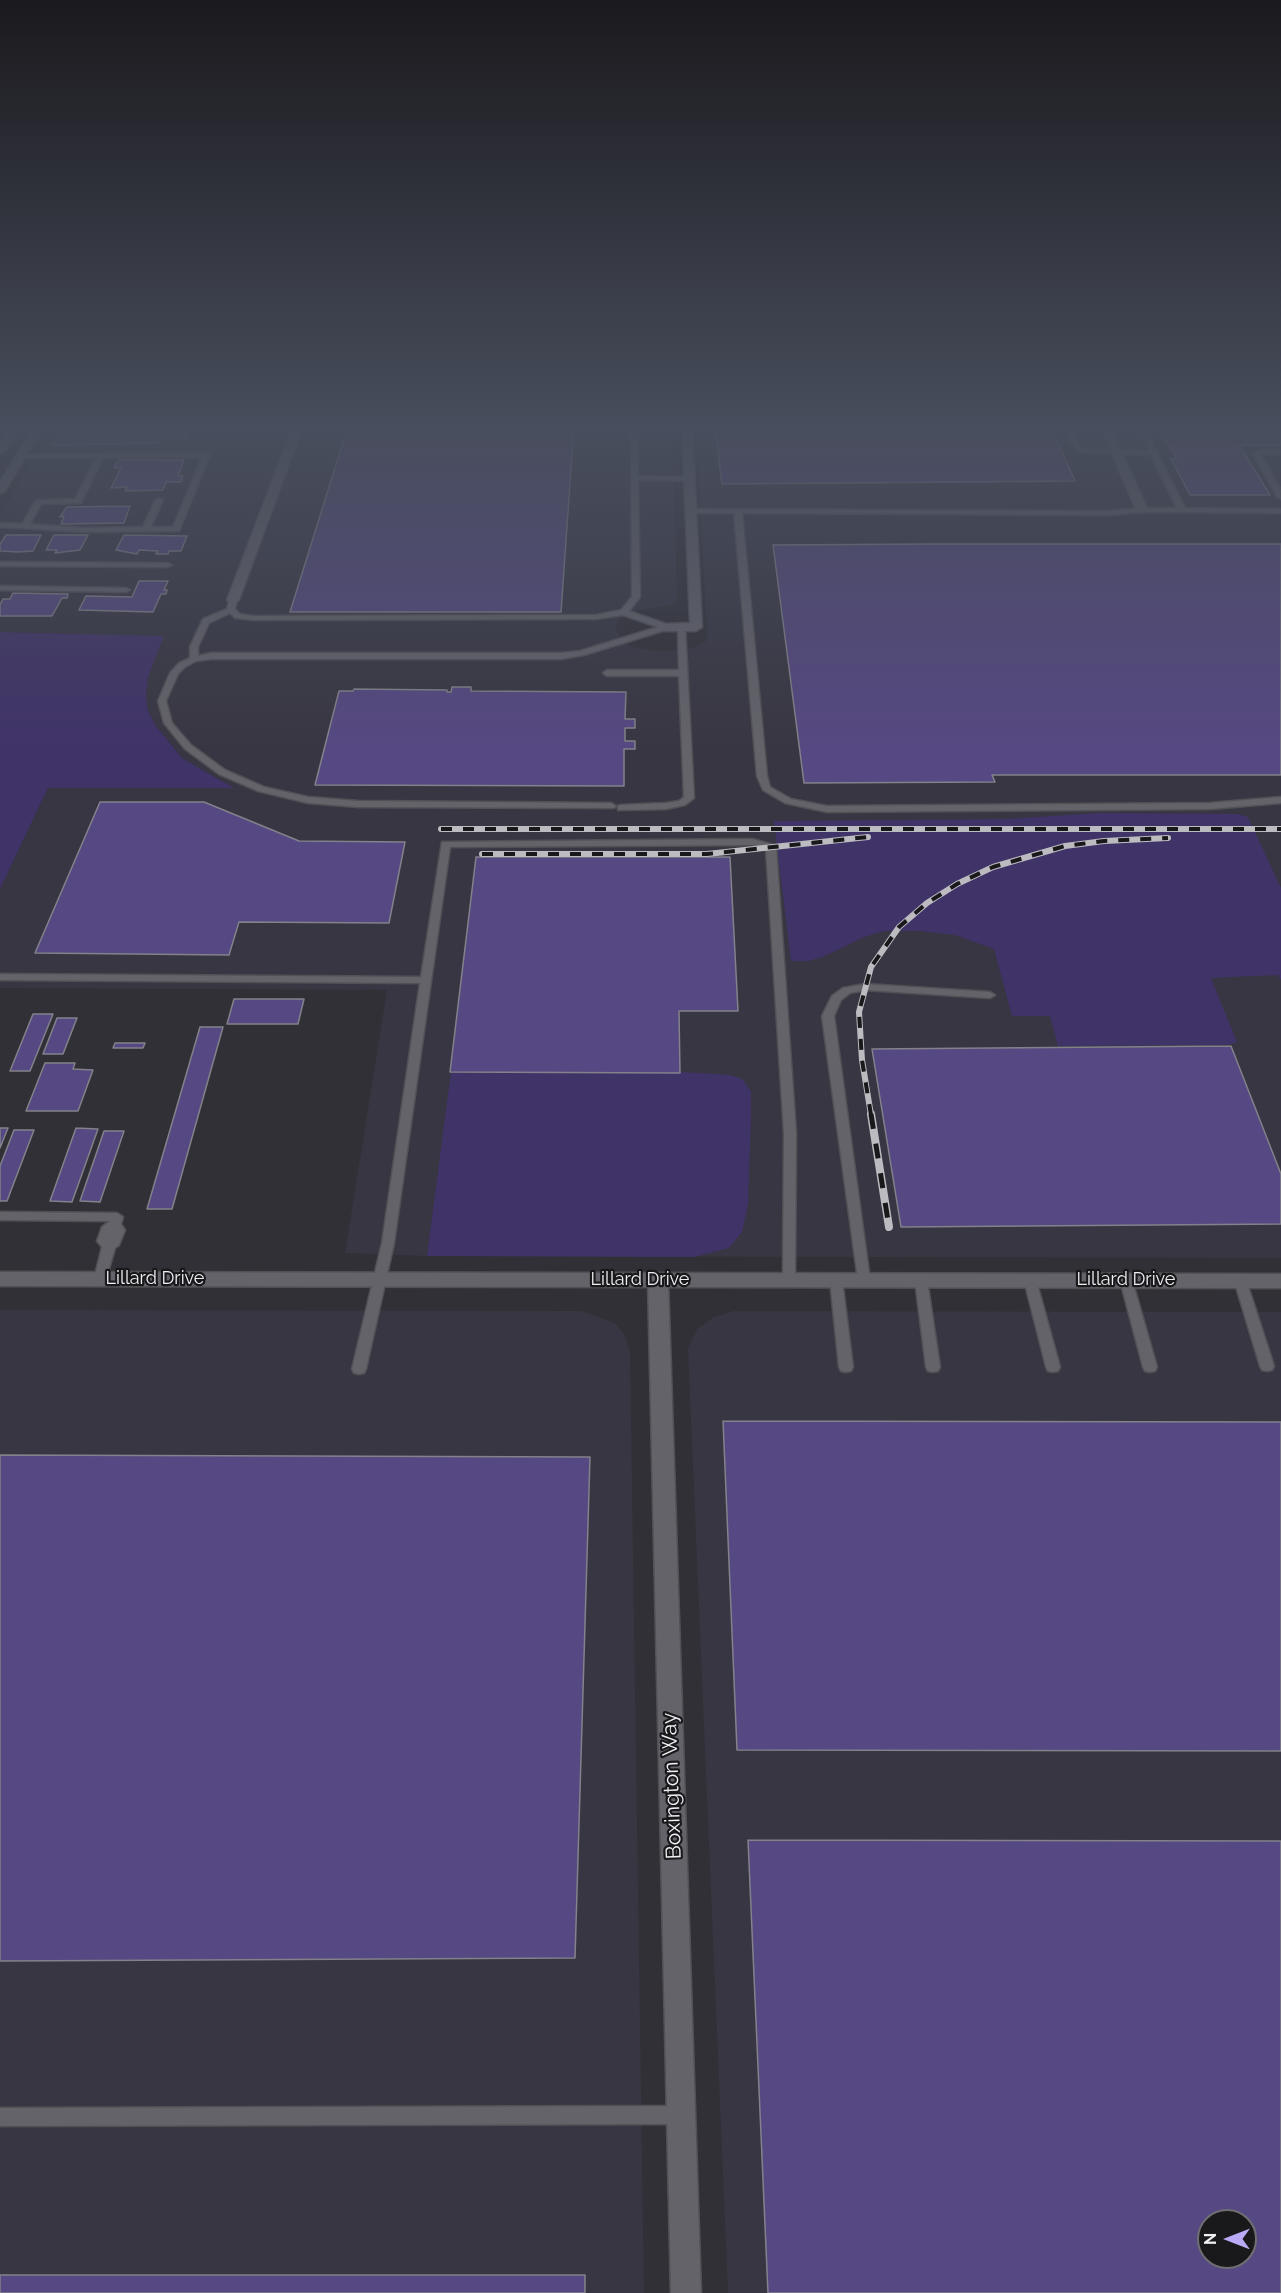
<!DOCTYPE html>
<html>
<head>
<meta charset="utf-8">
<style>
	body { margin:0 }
	#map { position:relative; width:1281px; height:2293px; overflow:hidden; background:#313036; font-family:Raleway,sans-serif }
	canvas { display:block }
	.north { position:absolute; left:1197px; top:2209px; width:60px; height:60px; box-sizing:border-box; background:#19181b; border:2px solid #6f6e71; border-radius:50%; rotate:270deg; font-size:16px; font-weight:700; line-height:24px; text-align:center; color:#efeef3 }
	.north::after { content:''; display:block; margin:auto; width:21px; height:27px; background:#baaaf6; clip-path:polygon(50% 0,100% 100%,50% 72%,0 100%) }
</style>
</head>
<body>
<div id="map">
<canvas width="1281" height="2293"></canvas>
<div class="north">N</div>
</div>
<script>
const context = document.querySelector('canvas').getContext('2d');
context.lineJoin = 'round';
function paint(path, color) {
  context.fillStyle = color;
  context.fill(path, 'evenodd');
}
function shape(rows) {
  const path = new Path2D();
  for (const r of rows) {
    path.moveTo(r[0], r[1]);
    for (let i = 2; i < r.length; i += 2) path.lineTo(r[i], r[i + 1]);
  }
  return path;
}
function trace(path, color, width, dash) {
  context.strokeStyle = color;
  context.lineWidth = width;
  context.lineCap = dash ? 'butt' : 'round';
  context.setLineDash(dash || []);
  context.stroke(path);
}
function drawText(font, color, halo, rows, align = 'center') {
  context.font = font + ' Raleway,sans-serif';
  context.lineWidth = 4.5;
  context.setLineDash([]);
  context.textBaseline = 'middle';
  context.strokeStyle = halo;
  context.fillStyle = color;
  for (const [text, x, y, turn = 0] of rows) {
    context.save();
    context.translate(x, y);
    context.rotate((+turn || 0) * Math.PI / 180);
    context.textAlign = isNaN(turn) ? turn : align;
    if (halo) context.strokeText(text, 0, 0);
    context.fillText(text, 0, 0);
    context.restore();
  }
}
const built = shape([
	[52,426,673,426,677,601,672,605,630,612,621,617,616,624,617,633,630,646,656,651,672,651,696,647,705,642,707,636,696,426,1281,426,1281,1258,427,1256,345,1253,387,990,0,988,0,889,48,788,233,787,182,758,156,726,148,711,146,695,148,677,164,636,0,632,0,515],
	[0,1310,581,1311,615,1323,625,1335,630,1352,644,2293,0,2293],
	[734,1311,1281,1312,1281,2293,728,2293,688,1348,697,1329,714,1317],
	[1209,2221,1245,2221,1245,2257,1209,2257]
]);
const green = shape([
	[0,632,164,636,148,677,146,695,148,711,156,726,182,758,234,788,48,788,0,889],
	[1101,813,1238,814,1248,817,1281,888,1281,980,1278,975,1211,978,1237,1042,1227,1045,1058,1046,1050,1016,1012,1016,994,949,955,935,921,931,884,931,864,937,823,957,808,961,791,961,774,821,1008,819],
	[451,1072,682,1072,730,1075,742,1079,751,1091,751,1115,748,1204,742,1232,729,1248,694,1257,427,1256]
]);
const building = shape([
	[137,426,189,429,186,438,160,438,158,443,52,445,62,431,69,431,67,434,79,434,81,430,106,429,104,434,134,434,137,426],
	[348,426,574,426,561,612,290,612,348,426],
	[715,426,1050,426,1075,481,722,484,715,426],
	[1158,426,1281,426,1281,445,1239,445,1270,495,1190,495,1171,459,1177,459,1158,426],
	[118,460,184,460,178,476,183,476,181,482,166,482,163,490,125,491,127,487,111,488,121,468,114,468,118,460],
	[130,506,124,523,61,524,64,516,60,517,67,507,130,506],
	[6,535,41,535,33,551,18,552,0,551,0,544,6,535],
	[54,535,88,535,80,550,55,553,57,550,46,550,54,535],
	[124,535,187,536,181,551,169,551,168,554,156,554,158,551,139,550,137,554,116,550,124,535],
	[930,544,1281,544,1281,775,992,775,995,782,804,783,773,545,930,544],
	[139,581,168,581,164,590,167,590,166,594,161,594,153,612,79,610,86,596,132,597,139,581],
	[13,593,64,594,68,594,67,598,62,598,52,616,0,616,0,605,3,599,10,599,13,593],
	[452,687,471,687,471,691,626,692,625,719,635,719,635,728,625,728,625,741,635,741,635,749,624,749,624,786,315,785,339,691,353,691,354,689,447,690,447,692,451,692,452,687],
	[100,802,204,802,299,841,405,842,389,923,239,922,229,955,35,953,100,802],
	[476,857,730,857,738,1011,679,1011,680,1073,450,1072,476,857],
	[234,999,304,999,298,1024,227,1024,234,999],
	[33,1014,53,1014,30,1071,10,1071,33,1014],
	[57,1018,77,1018,63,1054,43,1054,57,1018],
	[200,1027,223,1027,172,1209,147,1209,200,1027],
	[115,1043,145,1043,143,1048,113,1048,115,1043],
	[1231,1046,1281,1174,1281,1224,901,1227,872,1049,1231,1046],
	[45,1063,75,1063,73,1069,93,1070,78,1111,26,1111,45,1063],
	[0,1128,8,1128,0,1148,0,1128],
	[76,1128,98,1129,72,1202,50,1201,76,1128],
	[14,1130,34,1130,7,1201,0,1201,0,1166,14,1130],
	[104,1131,124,1131,100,1202,80,1201,104,1131],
	[723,1421,1281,1422,1281,1751,737,1750,723,1421],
	[0,1455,590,1457,575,1958,0,1961,0,1455],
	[748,1840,1281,1841,1281,2293,768,2293,748,1840],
	[1209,2221,1245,2221,1245,2257,1209,2257,1209,2221],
	[0,2275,585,2275,585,2293,0,2293,0,2275]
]);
const lane = shape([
	[631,426,637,426,638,476,690,477,694,479,690,481,638,480,640,597,629,611,669,625,669,629,584,655,561,659,211,659,196,661,185,667,178,674,166,701,172,723,191,745,225,770,264,787,308,797,358,801,611,803,616,806,614,808,358,807,308,803,258,791,219,774,185,749,164,723,158,701,170,673,179,663,190,658,190,647,203,619,227,609,229,600,233,598,237,600,235,609,240,614,253,616,596,615,621,610,632,597,631,426],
	[230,613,235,618,253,620,596,619,623,615,658,627,580,651,561,653,211,653,198,656,198,647,209,623,230,613],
	[1069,426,1075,426,1075,440,1079,446,1086,449,1149,451,1139,426,1146,426,1157,453,1185,508,1281,509,1281,513,1142,512,1108,515,742,513,767,776,770,787,791,799,827,806,1210,803,1281,797,1281,803,1210,809,827,812,785,803,763,790,757,776,734,513,691,513,687,511,688,509,1108,511,1142,508,1177,508,1151,455,1083,452,1075,448,1069,440,1069,426],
	[1262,450,1281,450,1281,454,1261,455,1281,490,1281,499,1277,497,1253,454,1262,450],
	[206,453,210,455,179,531,84,532,0,527,0,523,22,524,36,500,75,499,96,458,22,458,18,456,19,454,206,453],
	[202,457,173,527,151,527,163,500,159,498,155,500,143,527,84,528,30,524,41,504,81,503,103,458,202,457],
	[0,562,168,563,172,565,168,567,0,566,0,562],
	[0,586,126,588,130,590,126,592,0,590,0,586],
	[678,625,685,627,694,798,685,805,666,809,618,810,618,806,621,805,666,803,679,801,684,797,679,676,607,676,603,673,607,670,679,670,678,625],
	[752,839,774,845,776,847,796,1133,795,1280,794,1283,789,1285,784,1283,783,1280,784,1133,766,849,752,845,450,847,394,1243,366,1369,364,1373,359,1374,354,1373,352,1369,382,1243,420,983,0,980,0,974,421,977,442,842,752,839],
	[865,984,990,992,995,995,990,998,865,990,850,993,841,1000,834,1016,870,1280,869,1283,864,1285,859,1283,858,1280,822,1016,832,996,843,988,865,984],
	[0,1212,117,1213,123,1217,121,1224,125,1230,119,1245,115,1248,106,1279,105,1282,100,1284,95,1282,94,1279,102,1247,97,1241,102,1227,110,1221,0,1220,0,1212],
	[836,1275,841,1277,842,1280,853,1367,851,1371,846,1372,841,1371,839,1367,830,1280,831,1277,836,1275],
	[921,1275,926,1277,927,1280,940,1367,938,1371,933,1372,928,1371,926,1367,915,1280,916,1277,921,1275],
	[1030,1275,1035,1277,1036,1280,1060,1367,1058,1371,1053,1372,1048,1371,1046,1367,1024,1280,1025,1277,1030,1275],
	[1126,1275,1131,1277,1132,1280,1157,1367,1155,1371,1150,1372,1145,1371,1143,1367,1120,1280,1121,1277,1126,1275],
	[1240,1275,1245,1277,1246,1280,1274,1366,1272,1370,1267,1371,1262,1370,1260,1366,1234,1280,1235,1277,1240,1275],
	[681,2106,688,2108,690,2115,688,2122,681,2124,0,2126,0,2108,681,2106]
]);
const street = shape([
	[293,426,303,426,239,600,233,604,229,603,227,600,293,426],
	[682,426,692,426,702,627,696,631,666,631,662,630,660,627,662,624,690,623,682,426],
	[1100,426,1110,426,1148,510,1146,512,1142,513,1136,510,1100,426],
	[658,1273,665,1275,668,1280,701,2293,671,2293,648,1280,651,1275,658,1273]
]);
const secondary = shape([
	[10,426,20,426,4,453,0,454,0,442,10,426],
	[34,426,44,426,5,491,0,494,0,482,34,426],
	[0,1272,1281,1274,1281,1288,0,1286,0,1272]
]);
const railFar1 = shape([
	[441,829,1281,829],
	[482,854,707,854,868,837],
	[871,1115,862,1060,859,1012,871,967,899,927,927,903,957,884,993,867,1065,846,1104,841,1168,838]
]);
const rail = shape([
	[871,1114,889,1227]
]);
const streetNames = [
	["Lillard Drive",155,1279],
	["Lillard Drive",640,1280],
	["Lillard Drive",1126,1280]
];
const nearStreetnames = [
	["Boxington Way",672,1786,-92]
];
paint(built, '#383642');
paint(green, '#403368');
paint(building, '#564882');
trace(building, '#83828a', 1.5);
trace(lane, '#515055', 3);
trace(street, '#515055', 3);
trace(secondary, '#515055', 3);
paint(lane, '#64636a');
paint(street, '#64636a');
paint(secondary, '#64636a');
trace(railFar1, '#bcbbc0', 6);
trace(rail, '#bcbbc0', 8);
trace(railFar1, '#19181b', 4, [11]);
trace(rail, '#19181b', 5, [15]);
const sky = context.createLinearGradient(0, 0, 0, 748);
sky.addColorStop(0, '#1b1a1e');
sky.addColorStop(0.57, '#484e5d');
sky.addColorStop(1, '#484e5d00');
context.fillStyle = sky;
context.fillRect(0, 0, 1281, 748);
drawText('18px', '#efeef3', '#19181b', streetNames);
drawText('21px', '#efeef3', '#19181b', nearStreetnames);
</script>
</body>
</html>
